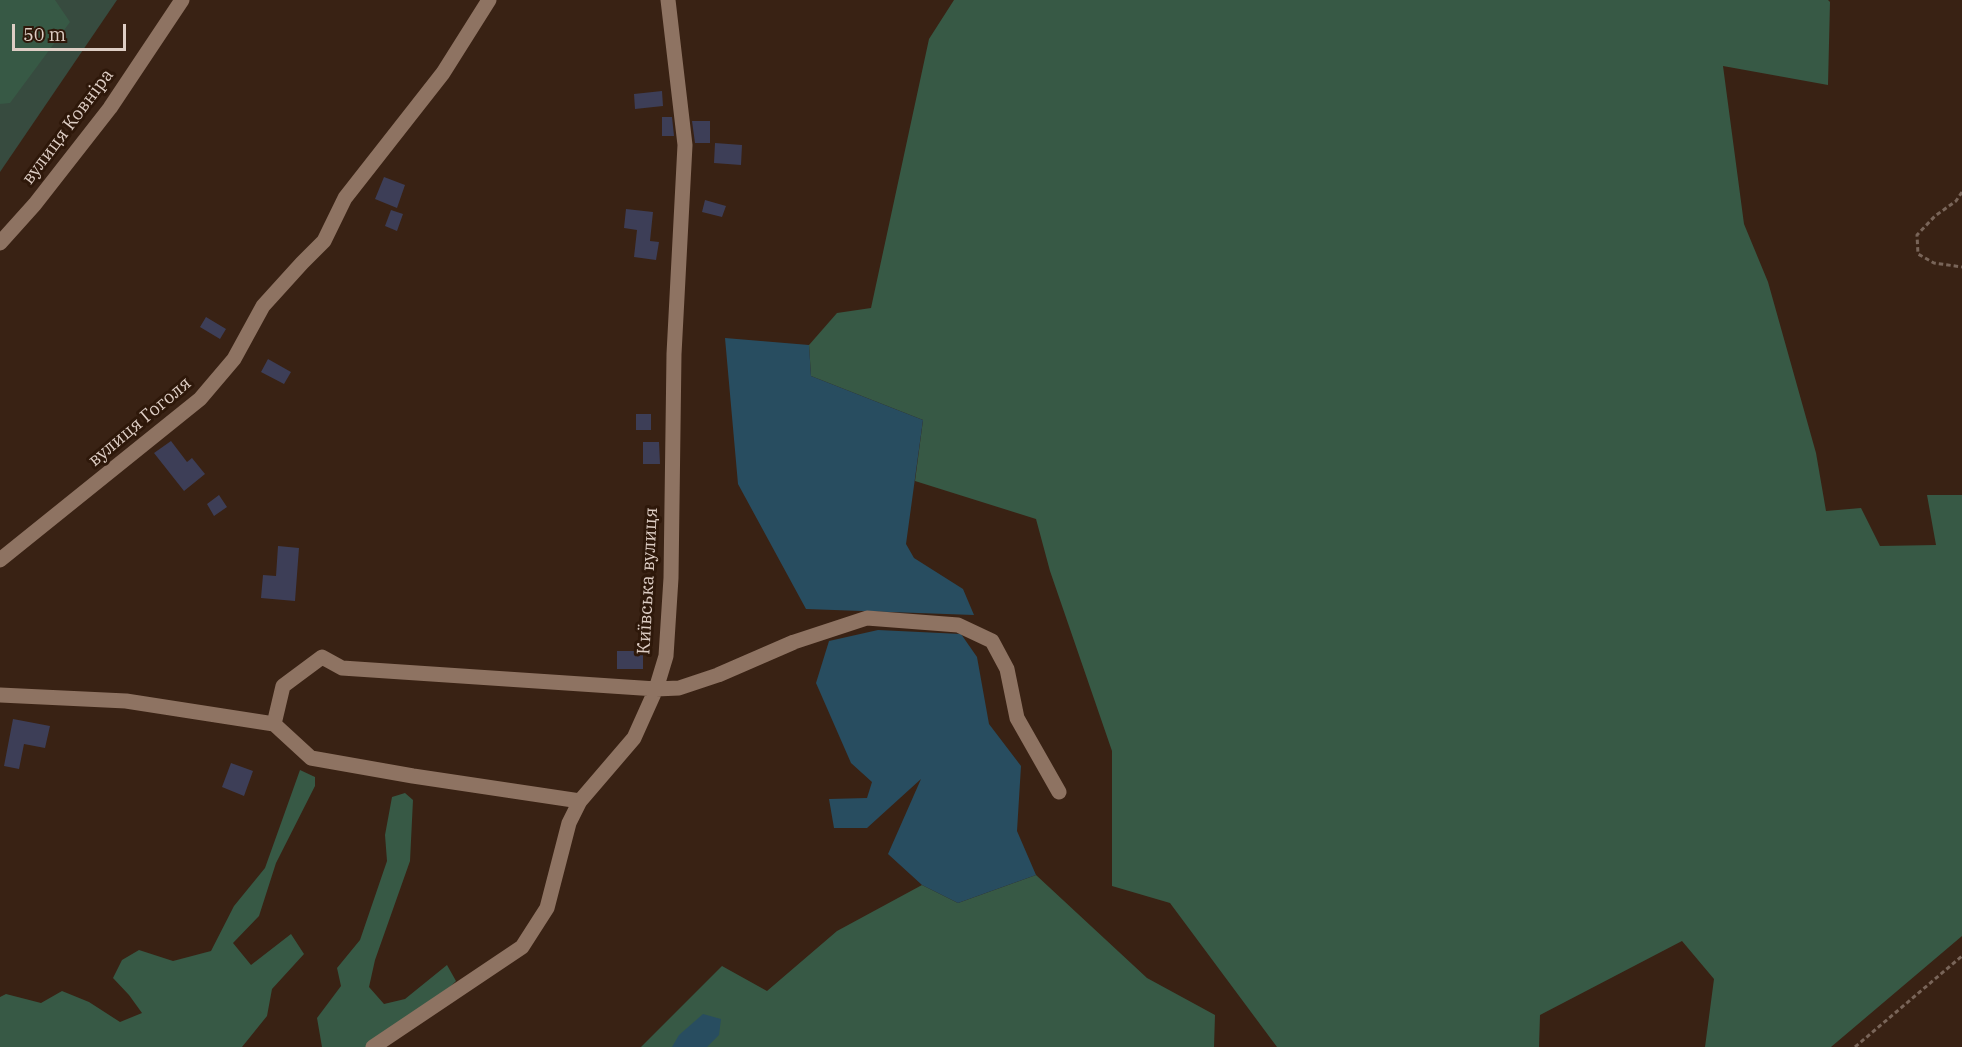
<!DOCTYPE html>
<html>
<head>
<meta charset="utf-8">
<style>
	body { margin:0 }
	#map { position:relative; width:1962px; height:1047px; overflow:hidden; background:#392214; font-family:"IBM Plex Serif",serif }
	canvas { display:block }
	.scale { position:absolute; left:12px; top:24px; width:114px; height:27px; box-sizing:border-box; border:3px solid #decec5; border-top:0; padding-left:8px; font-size:18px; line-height:21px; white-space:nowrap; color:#decec5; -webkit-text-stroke:4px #2e180a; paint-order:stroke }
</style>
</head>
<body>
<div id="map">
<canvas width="1962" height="1047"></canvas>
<div class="scale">50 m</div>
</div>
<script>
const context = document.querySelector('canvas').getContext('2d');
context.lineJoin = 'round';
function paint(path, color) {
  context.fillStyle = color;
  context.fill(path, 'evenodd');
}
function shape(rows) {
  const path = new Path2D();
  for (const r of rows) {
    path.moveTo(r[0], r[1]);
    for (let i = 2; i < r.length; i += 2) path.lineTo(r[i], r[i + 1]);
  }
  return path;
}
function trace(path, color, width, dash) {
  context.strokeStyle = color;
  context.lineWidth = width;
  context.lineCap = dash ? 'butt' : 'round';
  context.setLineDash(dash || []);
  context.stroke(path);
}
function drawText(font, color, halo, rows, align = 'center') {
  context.font = font + ' "IBM Plex Serif",serif';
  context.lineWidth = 6;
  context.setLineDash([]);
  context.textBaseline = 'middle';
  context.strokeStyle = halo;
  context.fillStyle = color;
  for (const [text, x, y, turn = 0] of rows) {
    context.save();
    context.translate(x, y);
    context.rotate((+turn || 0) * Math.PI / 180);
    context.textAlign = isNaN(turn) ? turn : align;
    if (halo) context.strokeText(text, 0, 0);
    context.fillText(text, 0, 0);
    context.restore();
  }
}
const green = shape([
	[0,0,117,0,0,172]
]);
const forest = shape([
	[0,0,55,0,70,22,10,103,0,104],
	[954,0,1828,0,1830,2,1828,85,1723,66,1744,224,1768,282,1816,453,1826,511,1861,508,1880,546,1936,545,1927,495,1962,495,1962,936,1831,1047,1705,1047,1714,979,1682,941,1540,1015,1539,1047,1277,1047,1170,903,1112,886,1112,751,1050,571,1036,519,915,481,923,420,811,376,809,345,837,313,871,308,929,39],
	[300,770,315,777,315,786,276,863,259,916,233,943,251,965,291,934,304,954,272,989,267,1016,242,1047,0,1047,0,997,6,994,41,1003,62,991,89,1002,120,1022,142,1013,129,995,113,978,122,960,139,950,173,961,211,951,234,906,265,868],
	[405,793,413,800,410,861,375,960,369,987,384,1004,405,999,447,965,456,981,443,994,369,1047,322,1047,317,1018,341,986,337,968,360,940,387,861,385,835,392,797],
	[1036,875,1147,978,1215,1015,1214,1047,641,1047,722,966,767,991,837,931,922,885,958,903]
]);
const water = shape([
	[725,338,809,345,811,376,923,420,906,544,914,558,963,589,974,615,806,609,738,484],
	[878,630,961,634,977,657,989,724,1021,766,1017,831,1036,875,958,903,922,885,888,854,921,779,867,828,834,828,829,799,867,798,872,782,851,763,816,683,829,641],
	[703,1014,721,1019,719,1035,707,1047,672,1047,679,1035]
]);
const building = shape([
	[662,91,663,106,635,109,634,94],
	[662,117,672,117,674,136,662,136],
	[692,121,710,121,710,143,695,143],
	[715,143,742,145,741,165,714,163],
	[384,177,405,185,397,208,375,199],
	[705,200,726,206,722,217,702,212],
	[626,209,653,212,650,241,659,242,656,260,634,257,637,230,624,228],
	[391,210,403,214,397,231,385,226],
	[206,317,226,329,220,339,200,327],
	[268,359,291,372,284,384,261,372],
	[636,414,651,414,651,430,636,430],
	[171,441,187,462,192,458,205,474,184,491,154,453],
	[643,442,659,442,660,464,643,464],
	[219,495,227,507,214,516,207,504],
	[278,546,299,548,295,601,261,598,263,575,276,576],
	[617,651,643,651,643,669,617,669],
	[13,719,50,726,45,748,24,744,19,769,4,766],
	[231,763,253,771,244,796,222,787]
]);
const path = shape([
	[1962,192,1956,201,1935,216,1917,235,1918,254,1934,263,1962,267],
	[1855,1047,1962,956]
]);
const minor = shape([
	[0,243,35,204,110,108,182,0],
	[0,560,200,399,234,359,263,306,302,263,324,241,345,198,443,73,489,0],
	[0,695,126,701,274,724],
	[274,724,283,686,322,657,342,668,656,689,679,688,718,675,794,642,867,618,958,625,992,641,1007,669,1017,718,1059,792],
	[274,724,311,758,413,776,580,801],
	[373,1047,522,947,547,908,569,823,580,801,634,738,656,689,666,656,671,578,674,354,685,145,668,0]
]);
const streetNames = [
	["вулиця Ковніра",68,127,-53],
	["вулиця Гоголя",140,422,-40],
	["Київська вулиця",648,581,-87]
];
paint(green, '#374b3f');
paint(forest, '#375945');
paint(water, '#284d60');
paint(building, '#3d3e57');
trace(path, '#796559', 3, [4.5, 3]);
trace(minor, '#8e7362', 15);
drawText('18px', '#decec5', '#2e180a', streetNames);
</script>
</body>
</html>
